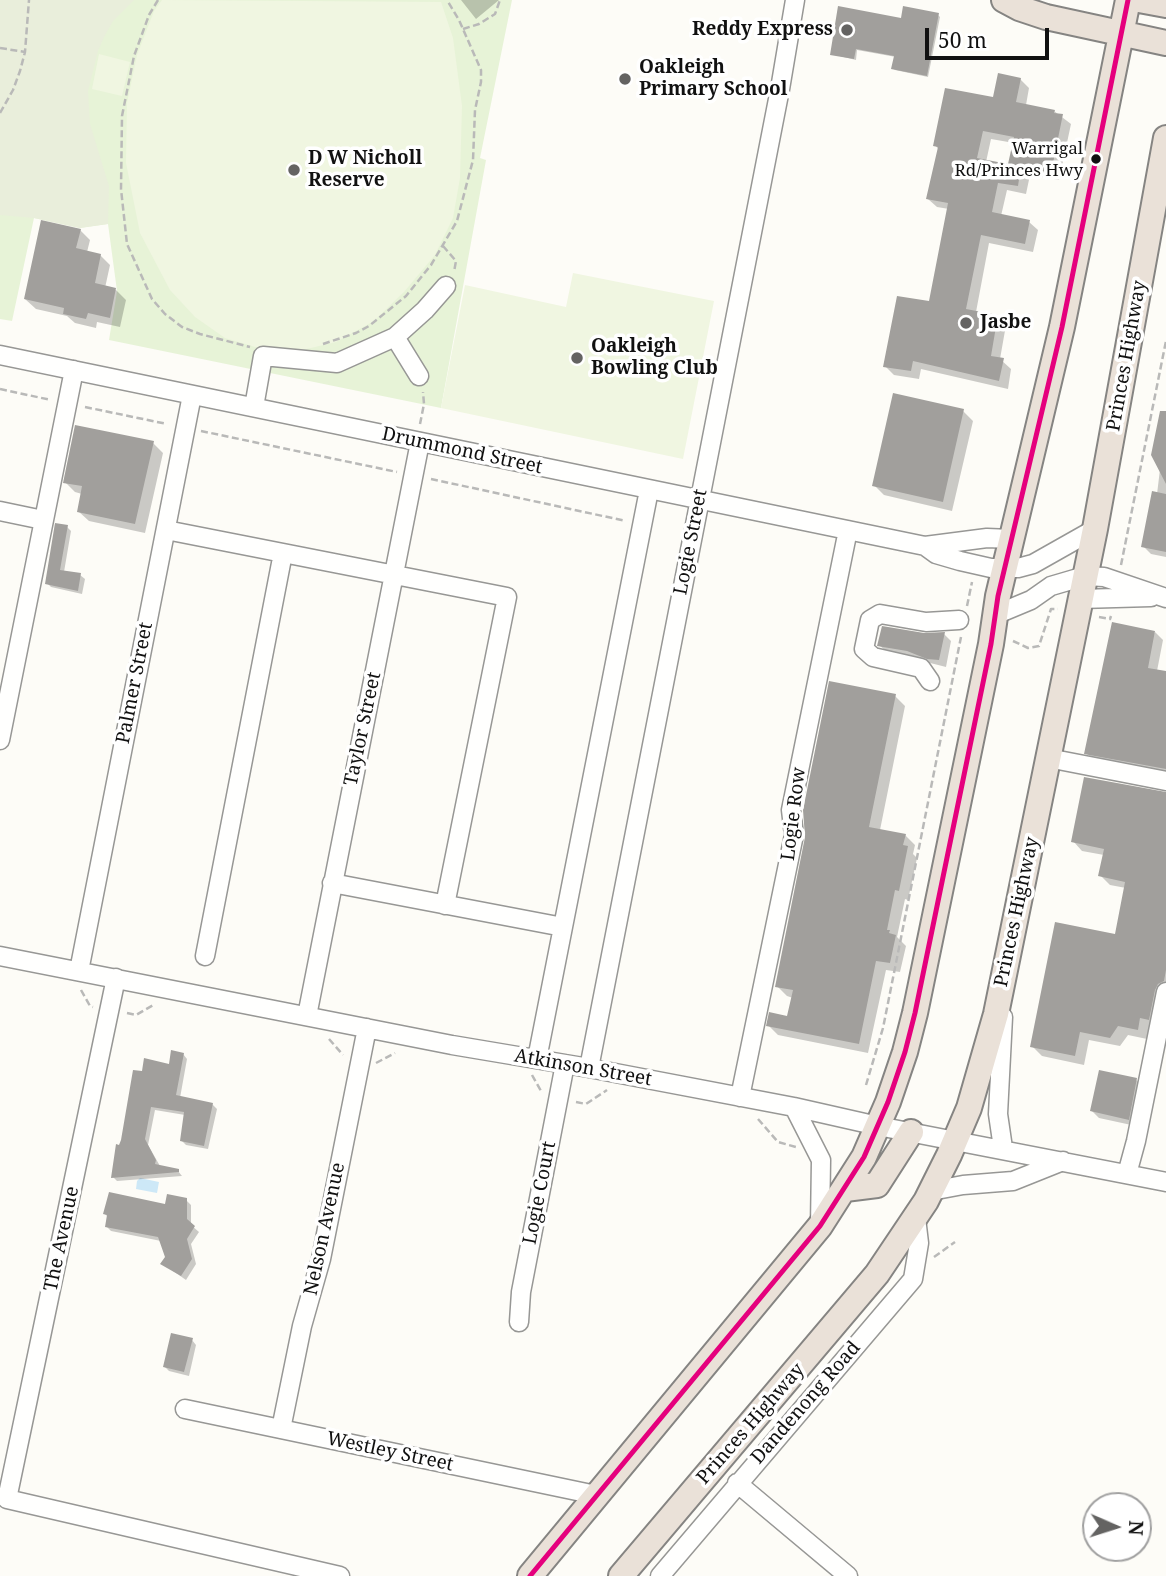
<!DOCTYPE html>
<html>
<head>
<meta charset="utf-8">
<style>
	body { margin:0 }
	#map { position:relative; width:1166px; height:1576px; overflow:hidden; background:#fdfcf7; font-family:"Noto Serif",serif }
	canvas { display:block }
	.north { position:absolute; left:1082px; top:1492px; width:70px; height:70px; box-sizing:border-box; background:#fff; border:2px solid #a0a0a0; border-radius:50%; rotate:93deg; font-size:19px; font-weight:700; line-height:28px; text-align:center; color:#111 }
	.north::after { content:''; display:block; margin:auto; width:24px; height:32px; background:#646362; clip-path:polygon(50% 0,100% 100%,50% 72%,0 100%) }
	.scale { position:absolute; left:925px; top:28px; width:124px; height:32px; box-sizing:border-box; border:4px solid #111; border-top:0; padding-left:9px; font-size:21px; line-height:24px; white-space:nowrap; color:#111; -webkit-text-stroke:5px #fff; paint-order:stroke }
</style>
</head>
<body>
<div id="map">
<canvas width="1166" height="1576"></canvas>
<div class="north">N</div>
<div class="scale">50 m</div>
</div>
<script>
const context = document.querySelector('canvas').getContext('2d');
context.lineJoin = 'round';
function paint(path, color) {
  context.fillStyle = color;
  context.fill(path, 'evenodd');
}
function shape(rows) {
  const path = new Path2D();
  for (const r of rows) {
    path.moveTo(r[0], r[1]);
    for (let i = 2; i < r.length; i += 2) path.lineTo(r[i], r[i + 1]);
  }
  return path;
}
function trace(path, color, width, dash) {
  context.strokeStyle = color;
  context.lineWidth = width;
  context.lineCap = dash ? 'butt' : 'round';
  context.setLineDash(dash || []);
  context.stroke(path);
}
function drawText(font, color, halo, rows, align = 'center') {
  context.font = font + ' "Noto Serif",serif';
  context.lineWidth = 7;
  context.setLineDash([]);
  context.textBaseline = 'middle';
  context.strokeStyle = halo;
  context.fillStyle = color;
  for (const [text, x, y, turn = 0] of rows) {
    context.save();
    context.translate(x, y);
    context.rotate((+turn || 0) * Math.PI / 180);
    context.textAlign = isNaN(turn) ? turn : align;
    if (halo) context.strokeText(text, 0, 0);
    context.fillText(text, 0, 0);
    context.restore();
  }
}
const green = shape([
	[0,0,512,0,480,158,486,160,441,408,109,340,117,291,108,224,80,228,34,218,12,321,0,319]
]);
const cemetery = shape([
	[0,0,134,0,113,21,104,37,98,51,88,91,90,124,109,186,108,224,80,228,34,218,0,215]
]);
const pitch = shape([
	[162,0,441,2,453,38,462,106,460,178,453,218,435,255,404,292,374,321,336,342,298,351,262,349,225,338,195,317,170,290,140,233,126,163,127,103,137,55,154,11],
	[99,54,130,62,122,96,92,89],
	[573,273,714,301,683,459,441,408,465,285,566,307]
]);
const water = shape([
	[140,1178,159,1182,157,1193,136,1189,137,1181]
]);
const shadow = shape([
	[461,0,499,0,476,19],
	[938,15,940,17,928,77,895,70,893,68,896,57,857,50,856,60,831,54,902,20],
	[1020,79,1029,88,1026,105,1054,111,1071,124,1059,180,1030,175,1026,194,1007,190,1001,216,1029,222,1038,230,1033,252,989,243,976,312,998,316,1006,325,1000,359,1011,369,1008,389,921,369,919,379,894,375,885,366,930,303,949,209,937,207,928,199,939,150,935,145],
	[991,139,1014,143,1009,167,986,162],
	[80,230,90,240,87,252,100,255,110,265,105,288,116,290,126,300,120,327,97,322,96,328,75,323,67,316,36,309,25,299],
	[963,411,973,421,952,511,884,495,874,485],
	[1166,420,1166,557,1151,554,1143,546,1157,494],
	[153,443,163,453,145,533,89,521,78,511,82,494,75,492,65,482],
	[67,527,71,531,64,572,80,575,85,579,82,594,51,587,47,583],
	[1155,632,1163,640,1157,671,1166,673,1166,775,1095,761,1086,753],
	[944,634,951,641,946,667,887,652,879,645,924,635],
	[895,696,905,706,880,830,905,835,915,845,913,854,917,858,908,900,905,899,897,937,906,946,900,972,886,970,868,1053,778,1035,768,1025,788,1018,793,998,787,996,777,986],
	[1166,794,1166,996,1158,1028,1149,1027,1147,1039,1128,1035,1120,1046,1089,1040,1084,1065,1042,1056,1032,1046,1116,936,1126,888,1110,885,1100,875,1104,855,1082,851,1073,841],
	[183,1054,187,1059,180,1098,212,1104,217,1109,208,1149,186,1145,182,1141,185,1115,155,1110,148,1145,160,1166,178,1171,182,1176,117,1181,113,1177,120,1146,143,1073,170,1066],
	[1136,1080,1144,1087,1136,1126,1099,1118,1092,1111],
	[186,1200,191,1205,191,1225,199,1232,191,1244,196,1264,186,1280,163,1264,166,1257,161,1241,111,1231,107,1227,109,1218,105,1214,167,1206],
	[192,1340,196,1345,189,1376,169,1371,165,1367]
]);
const building = shape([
	[838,6,901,18,903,6,939,13,927,76,891,69,894,56,856,49,854,59,830,55],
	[998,73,1021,78,1016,102,1055,110,1054,113,1063,114,1051,173,1021,167,1018,186,998,183,992,212,1030,220,1025,244,981,235,966,309,998,315,991,356,1004,358,999,381,913,361,911,371,883,367,897,296,929,301,948,203,926,199,938,147,933,146,945,88,993,97],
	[983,131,1014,137,1008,164,977,158],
	[41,220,81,229,76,248,101,254,95,283,116,288,110,318,88,313,86,319,63,314,64,308,24,299],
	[893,393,964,409,943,502,872,486],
	[1160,411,1166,411,1166,484,1151,455],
	[75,425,154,441,135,524,77,512,82,486,63,483],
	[1152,491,1166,494,1166,552,1141,547],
	[55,523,68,525,60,570,81,573,78,591,45,584],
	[1112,622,1155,631,1148,668,1166,671,1166,769,1084,754],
	[882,626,924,633,945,632,939,660,927,659,907,651,877,646],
	[829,681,896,694,869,827,906,834,903,845,908,846,899,891,895,890,887,930,890,930,889,933,896,935,890,963,876,961,859,1044,766,1026,769,1012,787,1016,793,990,775,987,805,837,803,810],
	[1084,777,1166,792,1166,970,1164,981,1158,984,1155,990,1149,1020,1140,1018,1138,1030,1118,1026,1110,1038,1080,1032,1075,1056,1030,1047,1055,922,1115,934,1125,882,1098,876,1104,849,1071,842],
	[171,1050,184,1053,176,1095,213,1103,204,1146,180,1141,184,1112,151,1107,145,1139,156,1160,155,1164,179,1169,179,1172,111,1178,116,1144,119,1145,121,1140,133,1070,142,1071,144,1058,169,1064],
	[1099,1070,1137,1078,1129,1120,1090,1111],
	[109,1192,165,1204,167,1194,187,1198,187,1219,195,1226,187,1239,192,1259,181,1276,160,1264,165,1257,158,1237,105,1227,107,1215,103,1214],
	[171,1333,193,1338,184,1372,163,1367]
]);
const path = shape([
	[158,0,149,15,134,56,122,116,121,189,127,244,152,299,165,314,182,327,200,334,250,347],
	[463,29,479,24,495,14,500,0],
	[0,48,25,52],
	[0,113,13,90,20,71,25,52,29,0],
	[443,246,456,261,454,272],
	[323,344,356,333,369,326,406,296,431,265,457,221,473,160,475,110,481,82,481,70,459,20,447,0],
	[0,389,51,400],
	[85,407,167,424],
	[420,424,424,404,423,392],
	[201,431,397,472],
	[431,479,626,521],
	[1121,565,1166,341],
	[967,606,972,582],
	[1099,617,1110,619,1111,616],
	[1013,641,1028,648,1039,646,1051,609,1058,609],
	[81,990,90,1006,93,1007],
	[127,1013,136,1015,155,1004],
	[329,1039,343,1055],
	[376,1063,395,1053],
	[532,1075,541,1091],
	[866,1085,883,1028,961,637],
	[576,1102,586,1104,607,1090],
	[758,1119,778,1142,796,1147],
	[934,1257,955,1242]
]);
const minor = shape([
	[395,337,419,376],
	[0,355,925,546,987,538,1011,539],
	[254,407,263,356,337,363,395,337,425,310,446,286],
	[0,511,43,520],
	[166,530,507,597,445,905],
	[925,546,936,554,960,561,991,568,1018,568,1033,564,1095,529],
	[1080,599,1151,597],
	[995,615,1031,600,1051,586,1085,576,1104,577,1166,598],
	[930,681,921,668,873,657,864,649,870,620,880,614,926,622,959,620],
	[0,740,74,370],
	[1048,758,1166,781],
	[332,883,563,927],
	[0,956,452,1045,589,1068,794,1107,878,1126,1166,1182],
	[205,956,283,553],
	[79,971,192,395],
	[116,978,7,1499,340,1576],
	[307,1016,420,442],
	[537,1059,649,490],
	[589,1068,780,89,795,0],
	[740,1097,794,835,791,810,848,530],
	[794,1107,821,1160,820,1226],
	[1003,1148,998,1114,1003,1017],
	[1127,1174,1136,1141,1166,992],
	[931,1191,963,1185,1013,1181,1063,1161],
	[519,1322,521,1292,565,1064],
	[185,1409,596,1495],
	[281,1429,302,1326,321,1259,367,1028],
	[737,1483,848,1576],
	[660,1576,913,1279,919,1243,916,1218]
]);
const highway = shape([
	[1004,0,1019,8,1046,17,1166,43],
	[1139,0,1166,5],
	[845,1189,877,1185,911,1132],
	[530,1576,820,1226,864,1157,888,1102,905,1052,915,1013,991,644,998,596,1062,327,1128,0],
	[621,1576,877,1274,926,1201,949,1155,969,1108,996,1014,1095,529,1166,138]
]);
const bus1 = shape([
	[530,1576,820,1226,864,1157,888,1102,905,1052,915,1013,991,644,998,596,1062,327,1128,0]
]);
const markers = [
	[847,30,7,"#646362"],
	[625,79,7,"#646362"],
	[1096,159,6,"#111"],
	[294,170,7,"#646362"],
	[966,323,7,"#646362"],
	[577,358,7,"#646362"]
];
const busNames = [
	["Warrigal",1083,149],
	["Rd/Princes Hwy",1083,171]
];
const poiNames = [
	["Reddy Express",833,30,"right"],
	["Oakleigh",639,68],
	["Primary School",639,90],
	["D W Nicholl",308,159],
	["Reserve",308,181],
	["Jasbe",980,323],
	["Oakleigh",591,347],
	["Bowling Club",591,369]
];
const streetNames = [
	["Princes Highway",1127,356,-80],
	["Drummond Street",462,451,12],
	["Logie Street",691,542,-79],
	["Palmer Street",135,683,-79],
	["Taylor Street",363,729,-78],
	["Logie Row",794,814,-83],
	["Princes Highway",1017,912,-78],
	["Atkinson Street",583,1068,10],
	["Logie Court",540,1193,-79],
	["Nelson Avenue",325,1229,-78],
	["The Avenue",62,1239,-78],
	["Dandenong Road",806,1403,-49],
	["Princes Highway",751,1424,-49],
	["Westley Street",390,1452,12]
];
paint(green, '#e7f3d7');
paint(cemetery, '#e9eedb');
paint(pitch, '#f0f6e1');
paint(water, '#cde8f7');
paint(shadow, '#0003');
paint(building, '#a19f9c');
trace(minor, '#979795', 21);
trace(highway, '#858482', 28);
trace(path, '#b9b9b8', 2.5, [7, 3.5]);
trace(minor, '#fffffe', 18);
trace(highway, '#eae1d8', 24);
trace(bus1, '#e5007d', 5);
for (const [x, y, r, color] of markers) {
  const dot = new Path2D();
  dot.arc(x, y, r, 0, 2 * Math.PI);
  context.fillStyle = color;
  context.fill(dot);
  trace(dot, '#fff', 2.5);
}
drawText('17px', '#111', '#fff', busNames, 'right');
drawText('bold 19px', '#111', '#fff', poiNames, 'left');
drawText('19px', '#111', '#fff', streetNames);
</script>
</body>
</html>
